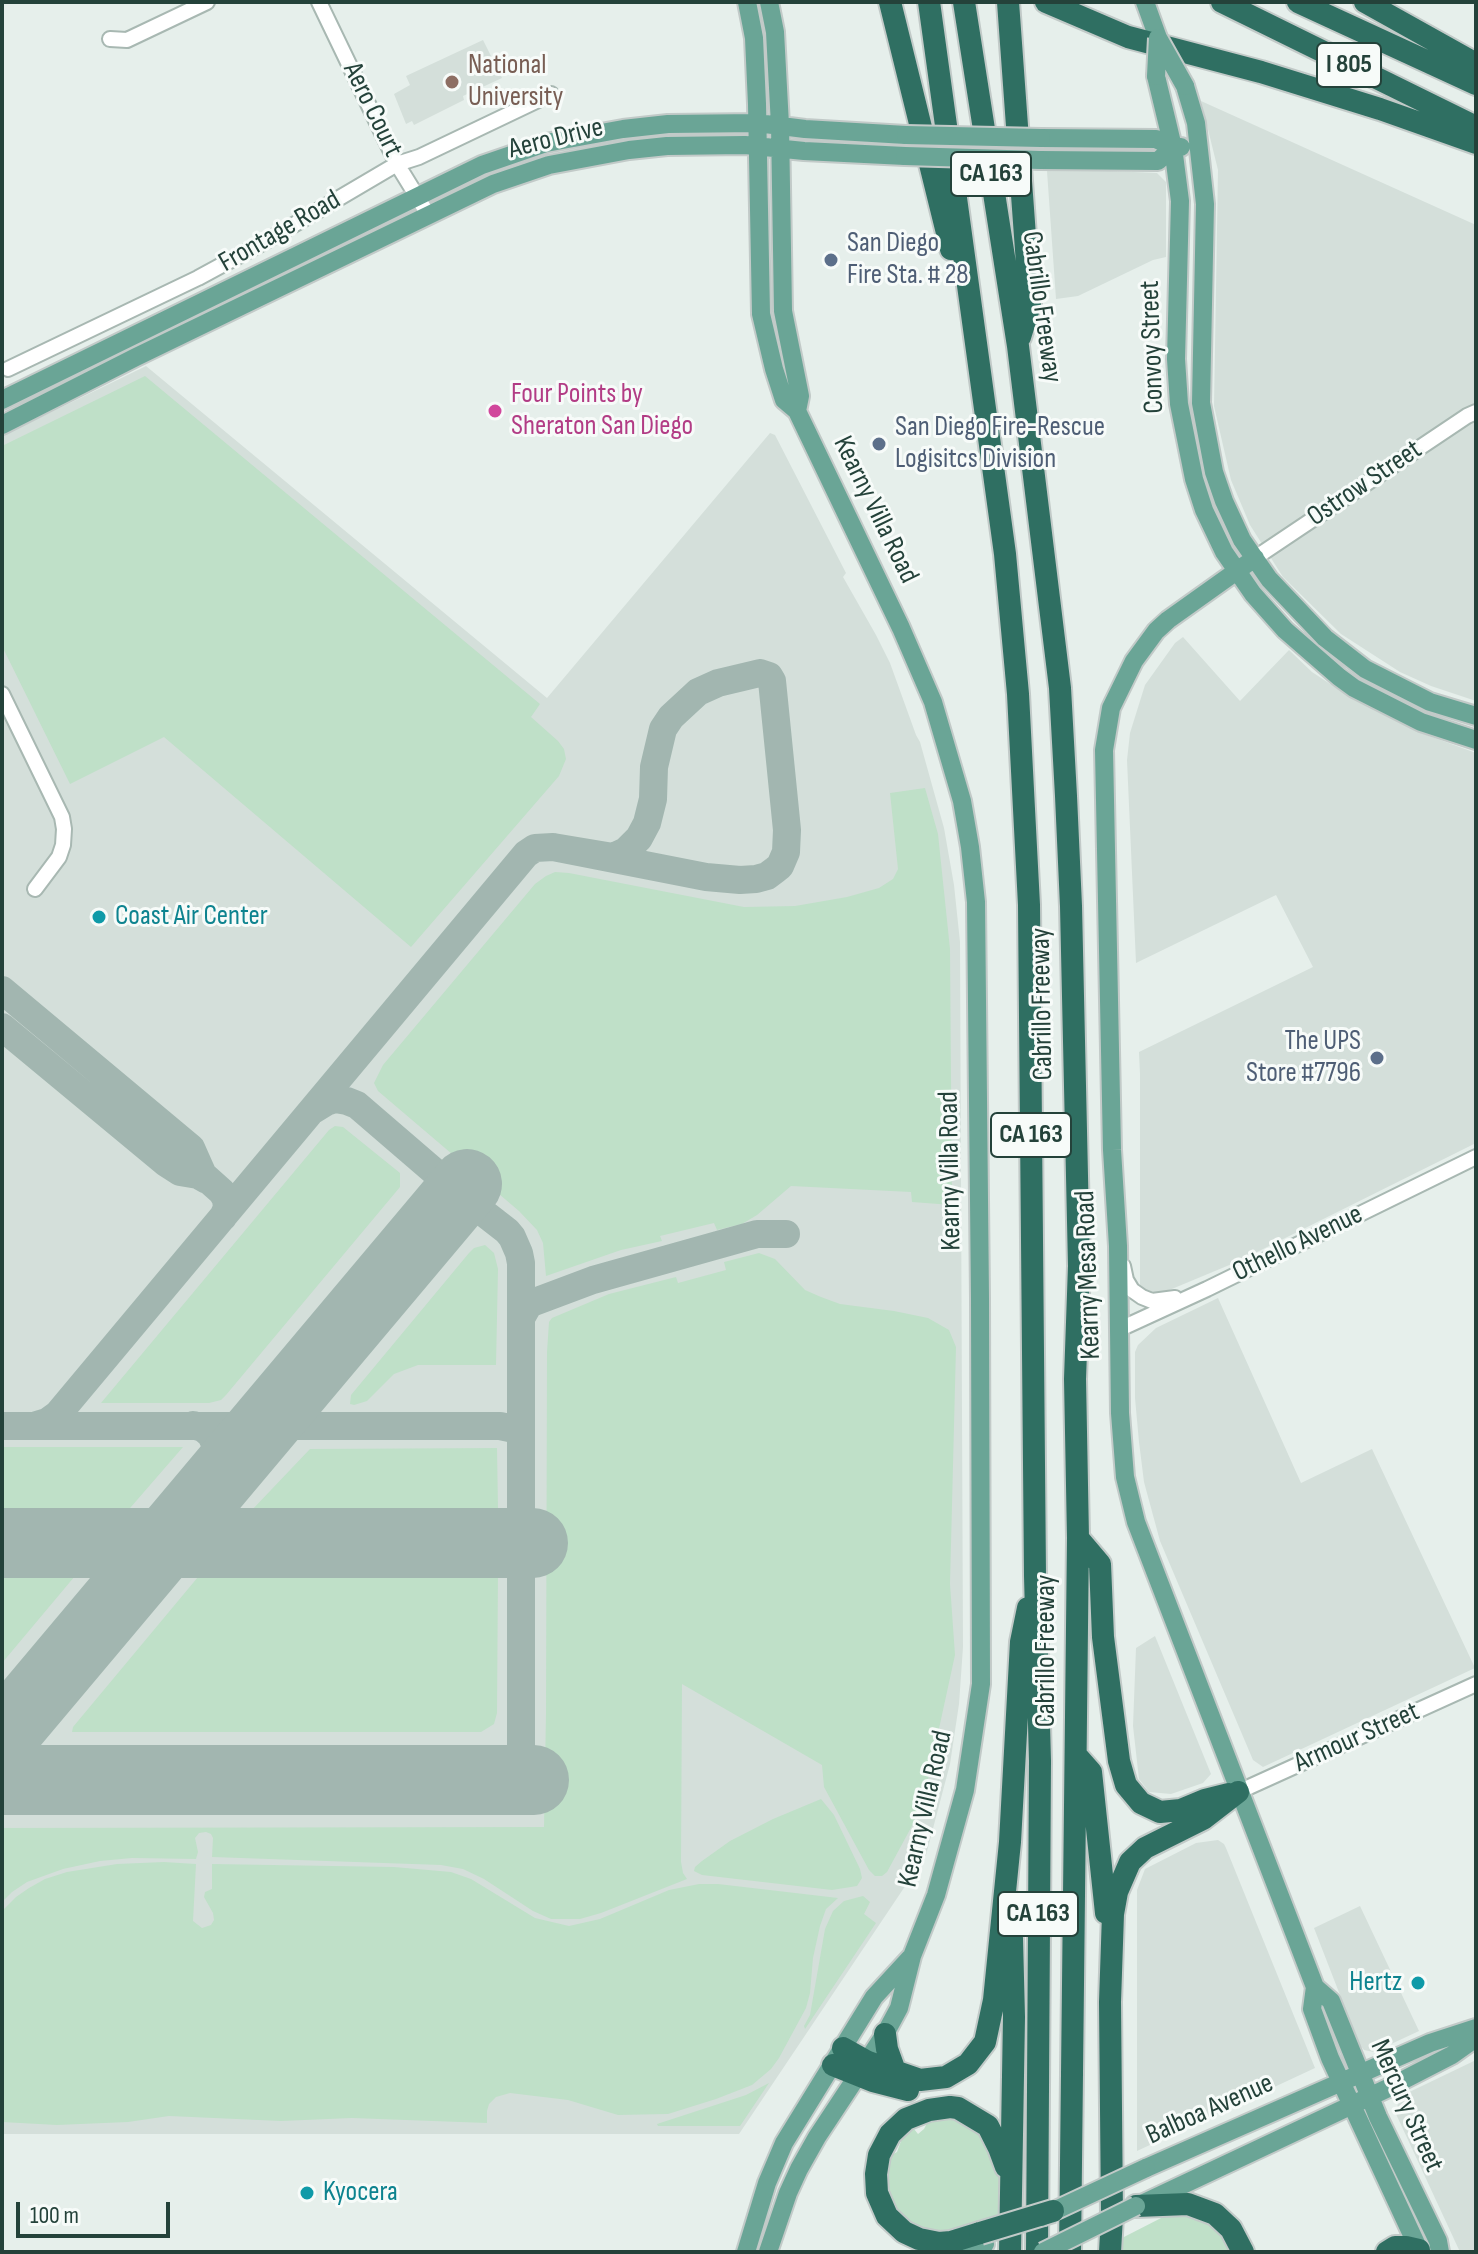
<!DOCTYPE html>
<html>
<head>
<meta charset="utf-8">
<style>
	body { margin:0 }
	#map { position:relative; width:1478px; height:2254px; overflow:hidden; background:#e6efeb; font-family:"Sofia Sans Condensed",sans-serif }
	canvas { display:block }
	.frame { position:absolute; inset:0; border:4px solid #24423a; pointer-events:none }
	.scale { position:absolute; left:16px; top:2202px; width:154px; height:36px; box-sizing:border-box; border:4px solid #24423a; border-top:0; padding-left:10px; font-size:24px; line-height:28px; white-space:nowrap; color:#24423a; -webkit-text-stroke:6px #f7fbf9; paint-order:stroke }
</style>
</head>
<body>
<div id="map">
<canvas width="1478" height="2254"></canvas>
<div class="frame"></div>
<div class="scale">100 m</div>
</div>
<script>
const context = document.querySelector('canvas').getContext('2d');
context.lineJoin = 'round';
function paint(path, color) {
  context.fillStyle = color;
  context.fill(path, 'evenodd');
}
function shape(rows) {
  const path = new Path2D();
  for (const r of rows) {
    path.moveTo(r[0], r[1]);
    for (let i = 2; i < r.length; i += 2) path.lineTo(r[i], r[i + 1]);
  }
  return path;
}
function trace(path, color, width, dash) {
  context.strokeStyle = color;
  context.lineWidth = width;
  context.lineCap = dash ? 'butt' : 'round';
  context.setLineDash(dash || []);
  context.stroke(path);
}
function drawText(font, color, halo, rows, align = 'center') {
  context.font = font + ' "Sofia Sans Condensed",sans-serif';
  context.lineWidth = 6;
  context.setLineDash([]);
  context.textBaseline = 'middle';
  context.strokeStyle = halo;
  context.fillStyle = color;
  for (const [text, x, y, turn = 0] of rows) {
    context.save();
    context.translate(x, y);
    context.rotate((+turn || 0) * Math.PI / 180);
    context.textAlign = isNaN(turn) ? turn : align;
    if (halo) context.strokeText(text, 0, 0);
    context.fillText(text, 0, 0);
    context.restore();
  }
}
const built = shape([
	[483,40,502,78,463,96,464,100,414,125,412,121,406,124,394,94,410,85,406,76],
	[1201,101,1476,225,1476,701,1431,686,1400,672,1341,634,1283,577,1250,525,1231,480,1214,406,1218,170],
	[1063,169,1157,173,1166,182,1166,257,1153,260,1078,296,1056,299,1047,171],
	[146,366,547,698,770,433,775,435,846,573,843,577,876,635,890,663,916,735,920,742,944,828,954,885,960,942,963,1647,959,1704,950,1764,926,1855,739,2134,2,2134,2,436],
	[1183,637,1240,701,1289,650,1312,672,1353,699,1421,733,1476,753,1476,1143,1239,1261,1155,1296,1140,1289,1140,1074,1139,1052,1313,967,1276,895,1136,963,1127,760,1130,733,1145,685,1175,643],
	[1218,1298,1301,1483,1372,1449,1475,1668,1263,1767,1253,1760,1160,1541,1144,1482,1139,1442,1135,1398,1135,1352,1138,1345,1156,1328],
	[1155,1636,1211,1774,1203,1783,1171,1794,1149,1792,1139,1779,1133,1726,1136,1648],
	[1218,1840,1224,1844,1226,1848,1315,2068,1137,2151,1137,1890,1145,1869,1196,1843],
	[1360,1906,1419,2031,1374,2052,1364,2050,1359,2044,1314,1928],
	[1476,2060,1476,2252,1460,2252,1396,2114,1399,2097]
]);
const green = shape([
	[145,376,540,704,531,717,558,741,564,749,566,759,559,776,411,947,164,737,70,784,2,646,2,446],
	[925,788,938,834,950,949,952,1205,912,1202,911,1192,791,1186,757,1215,742,1224,717,1230,714,1223,660,1236,662,1241,621,1250,546,1276,543,1243,537,1230,519,1211,378,1091,374,1083,383,1065,535,884,546,876,555,872,569,873,744,907,795,906,847,897,879,888,893,879,898,869,890,793],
	[335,1126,343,1127,400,1173,400,1187,226,1395,221,1400,209,1403,101,1403,329,1130],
	[485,1245,494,1253,498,1269,496,1365,418,1365,394,1374,367,1401,354,1405,350,1404,351,1395,469,1253,474,1248],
	[759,1253,775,1259,805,1290,821,1297,840,1304,894,1311,928,1318,949,1330,956,1347,950,1584,955,1655,925,1793,920,1811,887,1872,882,1876,875,1876,869,1870,824,1787,822,1765,682,1684,681,1862,683,1873,687,1879,601,1913,580,1919,551,1919,533,1911,484,1879,463,1869,441,1865,212,1857,213,1838,211,1834,206,1832,199,1833,195,1838,198,1852,196,1859,132,1858,100,1861,63,1869,27,1882,12,1892,2,1902,2,1828,544,1827,546,1713,547,1352,549,1322,552,1318,609,1294,676,1277,678,1283,726,1270,724,1262],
	[2,1447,183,1447,124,1515,2,1518],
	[497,1448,498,1508,497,1513,493,1515,262,1520,253,1519,250,1517,251,1511,310,1449],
	[492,1569,498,1571,497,1713,494,1724,481,1732,72,1732,73,1727,198,1577,209,1571],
	[2,1570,80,1570,2,1663],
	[821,1799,834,1815,860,1869,862,1878,857,1886,832,1890,702,1875,694,1871,695,1867,702,1861,730,1841,773,1819],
	[164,1862,196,1864,193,1921,202,1928,211,1925,214,1920,213,1913,204,1897,205,1892,212,1889,212,1864,394,1867,451,1872,471,1879,535,1918,569,1926,600,1919,669,1890,699,1884,718,1884,838,1898,826,1909,820,1926,813,1958,810,1993,806,2008,779,2058,771,2069,752,2085,716,2099,668,2114,618,2115,568,2100,510,2093,496,2097,489,2104,487,2111,487,2123,352,2118,281,2121,169,2116,128,2122,57,2125,2,2122,2,1911,16,1897,29,1888,45,1879,67,1872,117,1864],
	[863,1896,870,1902,864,1914,876,1923,805,2029,804,2026,810,2015,825,1929,833,1911,844,1901],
	[769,2083,740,2126,658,2126,657,2124,746,2095],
	[942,2119,958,2120,975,2126,1001,2165,1003,2213,966,2232,921,2233,903,2219,888,2195,885,2174,888,2157,897,2152,901,2141,908,2131,914,2129,918,2134,924,2129,927,2123],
	[1184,2215,1202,2217,1217,2225,1237,2252,1122,2252,1122,2238,1165,2216]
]);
const taxiway = shape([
	[760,673,769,676,772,681,787,830,786,852,780,866,775,870,767,876,756,879,740,880,706,877,553,847,613,857,626,851,639,838,647,823,653,799,654,767,663,729,671,717,698,692,718,683,760,673],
	[2,990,191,1148,203,1175,222,1192,226,1199,227,1208,223,1217],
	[2,1027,166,1163,180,1172,198,1175,207,1180],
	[313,1110,326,1102,335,1099,347,1101,357,1105,443,1179,449,1193,448,1201,440,1215,453,1205,463,1202,471,1203,507,1231,512,1237,519,1253,521,1263,521,1302],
	[521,1318,529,1304,593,1280,757,1234,786,1234],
	[193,1425,203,1428,211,1435,221,1457,220,1472,211,1488],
	[2,1426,500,1426,514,1429,520,1436],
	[34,1426,47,1422,58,1414,526,854,535,848,553,847],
	[245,1448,259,1437,283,1427],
	[500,1543,513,1539,521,1530,521,1302],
	[500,1543,509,1546,517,1552,521,1563,521,1780],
	[2,1734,8,1730],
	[2,1778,21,1780]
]);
const runway = shape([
	[2,1543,533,1543],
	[2,1737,467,1184],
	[2,1780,534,1780]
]);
const minor = shape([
	[319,2,397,164,429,216],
	[110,39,127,40,207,2],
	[8,369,198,278,268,240,397,164,419,157,551,94],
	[1255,558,1467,416,1476,412],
	[2,694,62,817,64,829,63,845,59,857,35,889],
	[1123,1266,1126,1280,1132,1290,1142,1297,1152,1301,1175,1298],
	[1120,1329,1207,1289,1476,1157],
	[1238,1792,1476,1684]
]);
const major = shape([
	[747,2,754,38,757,104,761,314,774,369,784,400,797,411,901,628,933,702,962,801,970,847,976,902,980,1298,981,1684,965,1790,936,1895,912,1956,899,2008,885,2034,817,2137,799,2169,788,2193,768,2252],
	[769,2,775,32,780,125,783,311,800,396,797,411],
	[1145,2,1158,38],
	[1156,76,1173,147,1180,201,1176,359,1179,404,1194,479,1204,510,1224,552,1253,594,1285,630,1339,677,1354,688,1421,722,1476,740],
	[1185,86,1196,123,1205,204,1201,403,1214,472,1224,501,1242,540,1269,579,1325,638,1365,669,1430,702,1476,716],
	[1041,138,1156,139,1173,147,1181,147],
	[1040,160,1158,161,1173,147],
	[2,400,482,165,546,143,623,129,668,124,757,123,805,129,906,135],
	[2,425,136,357,493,184,549,165,629,150,667,146,745,145,804,151,905,156],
	[1255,558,1168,620,1156,631,1134,661,1111,708,1104,750,1112,1150,1118,1246,1120,1413,1125,1477,1136,1522,1315,1987,1312,2009,1330,2058,1420,2252],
	[1315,1987,1331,2001,1378,2117,1438,2241,1440,2252],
	[1146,2168,1430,2043,1476,2028],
	[1142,2204,1386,2089,1452,2055,1476,2038],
	[746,2252,767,2183,784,2143,874,1997,910,1958],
	[970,2252,985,2244]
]);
const highway = shape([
	[890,2,951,249],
	[929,2,1005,554,1018,694,1029,905,1035,1576,1040,1761,1037,2252],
	[964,2,1018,346,1060,688,1066,796,1071,906,1079,1266,1075,1379,1078,1538,1070,2252],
	[1008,2,1030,305,1020,337],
	[1046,2,1128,37,1261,72,1380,109,1476,143],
	[1222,2,1476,127],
	[1298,2,1476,84],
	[1365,2,1476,64],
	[1078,1538,1100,1564,1103,1637,1119,1761,1126,1785,1141,1803,1160,1812,1181,1810,1205,1800,1229,1794],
	[1076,1755,1091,1772,1106,1913],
	[885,2034,887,2049,895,2071],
	[843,2048,868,2062,920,2080,946,2077,968,2064,985,2042,994,2000,1010,1842,1021,1642,1028,1608],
	[833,2065,873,2081,908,2090],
	[1136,2206,1188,2204,1215,2214,1231,2229,1243,2252],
	[980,2233,951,2242,939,2243,919,2239,904,2232,887,2216,877,2193,876,2174,879,2155,890,2134,906,2119,929,2110,950,2107,958,2108,988,2126,999,2148,1006,2167],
	[1010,2252,1014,2017,1012,1939],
	[1110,2252,1112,2216,1110,2002,1113,1914,1117,1892,1130,1862,1145,1848,1203,1819,1238,1792],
	[1387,2252,1395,2247,1406,2247,1419,2250]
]);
const majorBridge = shape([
	[1158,38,1185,86],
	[1156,76,1158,38],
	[906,135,1041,138],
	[905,156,1040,160],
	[1041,2217,1146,2168],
	[1043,2252,1136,2206]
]);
const highwayBridge = shape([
	[980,2233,1053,2211]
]);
const markers = [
	[452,82,8,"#8d6e63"],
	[831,260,8,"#5c6f8a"],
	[495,411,8,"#d1479c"],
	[879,444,8,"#5c6f8a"],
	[99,917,8,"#0f9aa8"],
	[1377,1058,8,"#5c6f8a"],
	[1418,1983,8,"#0f9aa8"],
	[307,2193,8,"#0f9aa8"]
];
const shields = [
	[1349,65,64],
	[991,174,80],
	[1031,1135,80],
	[1038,1914,80]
];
const shieldNames = [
	["I 805",1349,65],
	["CA 163",991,174],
	["CA 163",1031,1135],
	["CA 163",1038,1914]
];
const educationNames = [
	["National",468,66],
	["University",468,98]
];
const streetNames = [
	["Aero Court",372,110,64],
	["Aero Drive",556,139,-14],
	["Frontage Road",280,232,-30],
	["Cabrillo Freeway",1041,307,82],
	["Convoy Street",1153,347,-92],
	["Ostrow Street",1365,484,-34],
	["Kearny Villa Road",875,510,64],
	["Cabrillo Freeway",1043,1004,-91],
	["Kearny Villa Road",951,1171,-91],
	["Othello Avenue",1298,1244,-26],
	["Kearny Mesa Road",1089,1275,-92],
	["Cabrillo Freeway",1047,1651,-90],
	["Armour Street",1357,1738,-24],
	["Kearny Villa Road",926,1809,-77],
	["Mercury Street",1406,2106,66],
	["Balboa Avenue",1210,2110,-24]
];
const serviceNames = [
	["San Diego",847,244],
	["Fire Sta. # 28",847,276],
	["San Diego Fire-Rescue",895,428],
	["Logisitcs Division",895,460],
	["The UPS",1361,1042,"right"],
	["Store #7796",1361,1074,"right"]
];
const hotelNames = [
	["Four Points by",511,395],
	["Sheraton San Diego",511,427]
];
const cultureNames = [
	["Coast Air Center",115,917],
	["Hertz",1402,1983,"right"],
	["Kyocera",323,2193]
];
paint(built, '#d4dfda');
paint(green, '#bfe0c8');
trace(taxiway, '#a2b6b0', 28);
trace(runway, '#a2b6b0', 70);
trace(minor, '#a8b8b2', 18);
trace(major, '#c2cac8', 22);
trace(highway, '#c2cac8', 26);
trace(minor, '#fff', 14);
trace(major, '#6aa596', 18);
trace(highway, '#2f6f62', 22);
trace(majorBridge, '#c2cac8', 22, []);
trace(highwayBridge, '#c2cac8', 26, []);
trace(majorBridge, '#6aa596', 18);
trace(highwayBridge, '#2f6f62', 22);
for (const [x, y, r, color] of markers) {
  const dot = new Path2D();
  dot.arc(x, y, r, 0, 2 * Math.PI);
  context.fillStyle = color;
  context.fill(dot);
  trace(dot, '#f7fbf9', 3);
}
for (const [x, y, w] of shields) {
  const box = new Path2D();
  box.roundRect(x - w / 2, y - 22, w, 44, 6);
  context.fillStyle = '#f7fbf9';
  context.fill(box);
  trace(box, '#24423a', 2);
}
drawText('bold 26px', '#24423a', null, shieldNames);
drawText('28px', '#785e54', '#f7fbf9', educationNames, 'left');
drawText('28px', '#24423a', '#f7fbf9', streetNames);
drawText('28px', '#4e5e75', '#f7fbf9', serviceNames, 'left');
drawText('28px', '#b23c85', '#f7fbf9', hotelNames, 'left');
drawText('28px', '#0d838f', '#f7fbf9', cultureNames, 'left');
</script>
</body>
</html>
